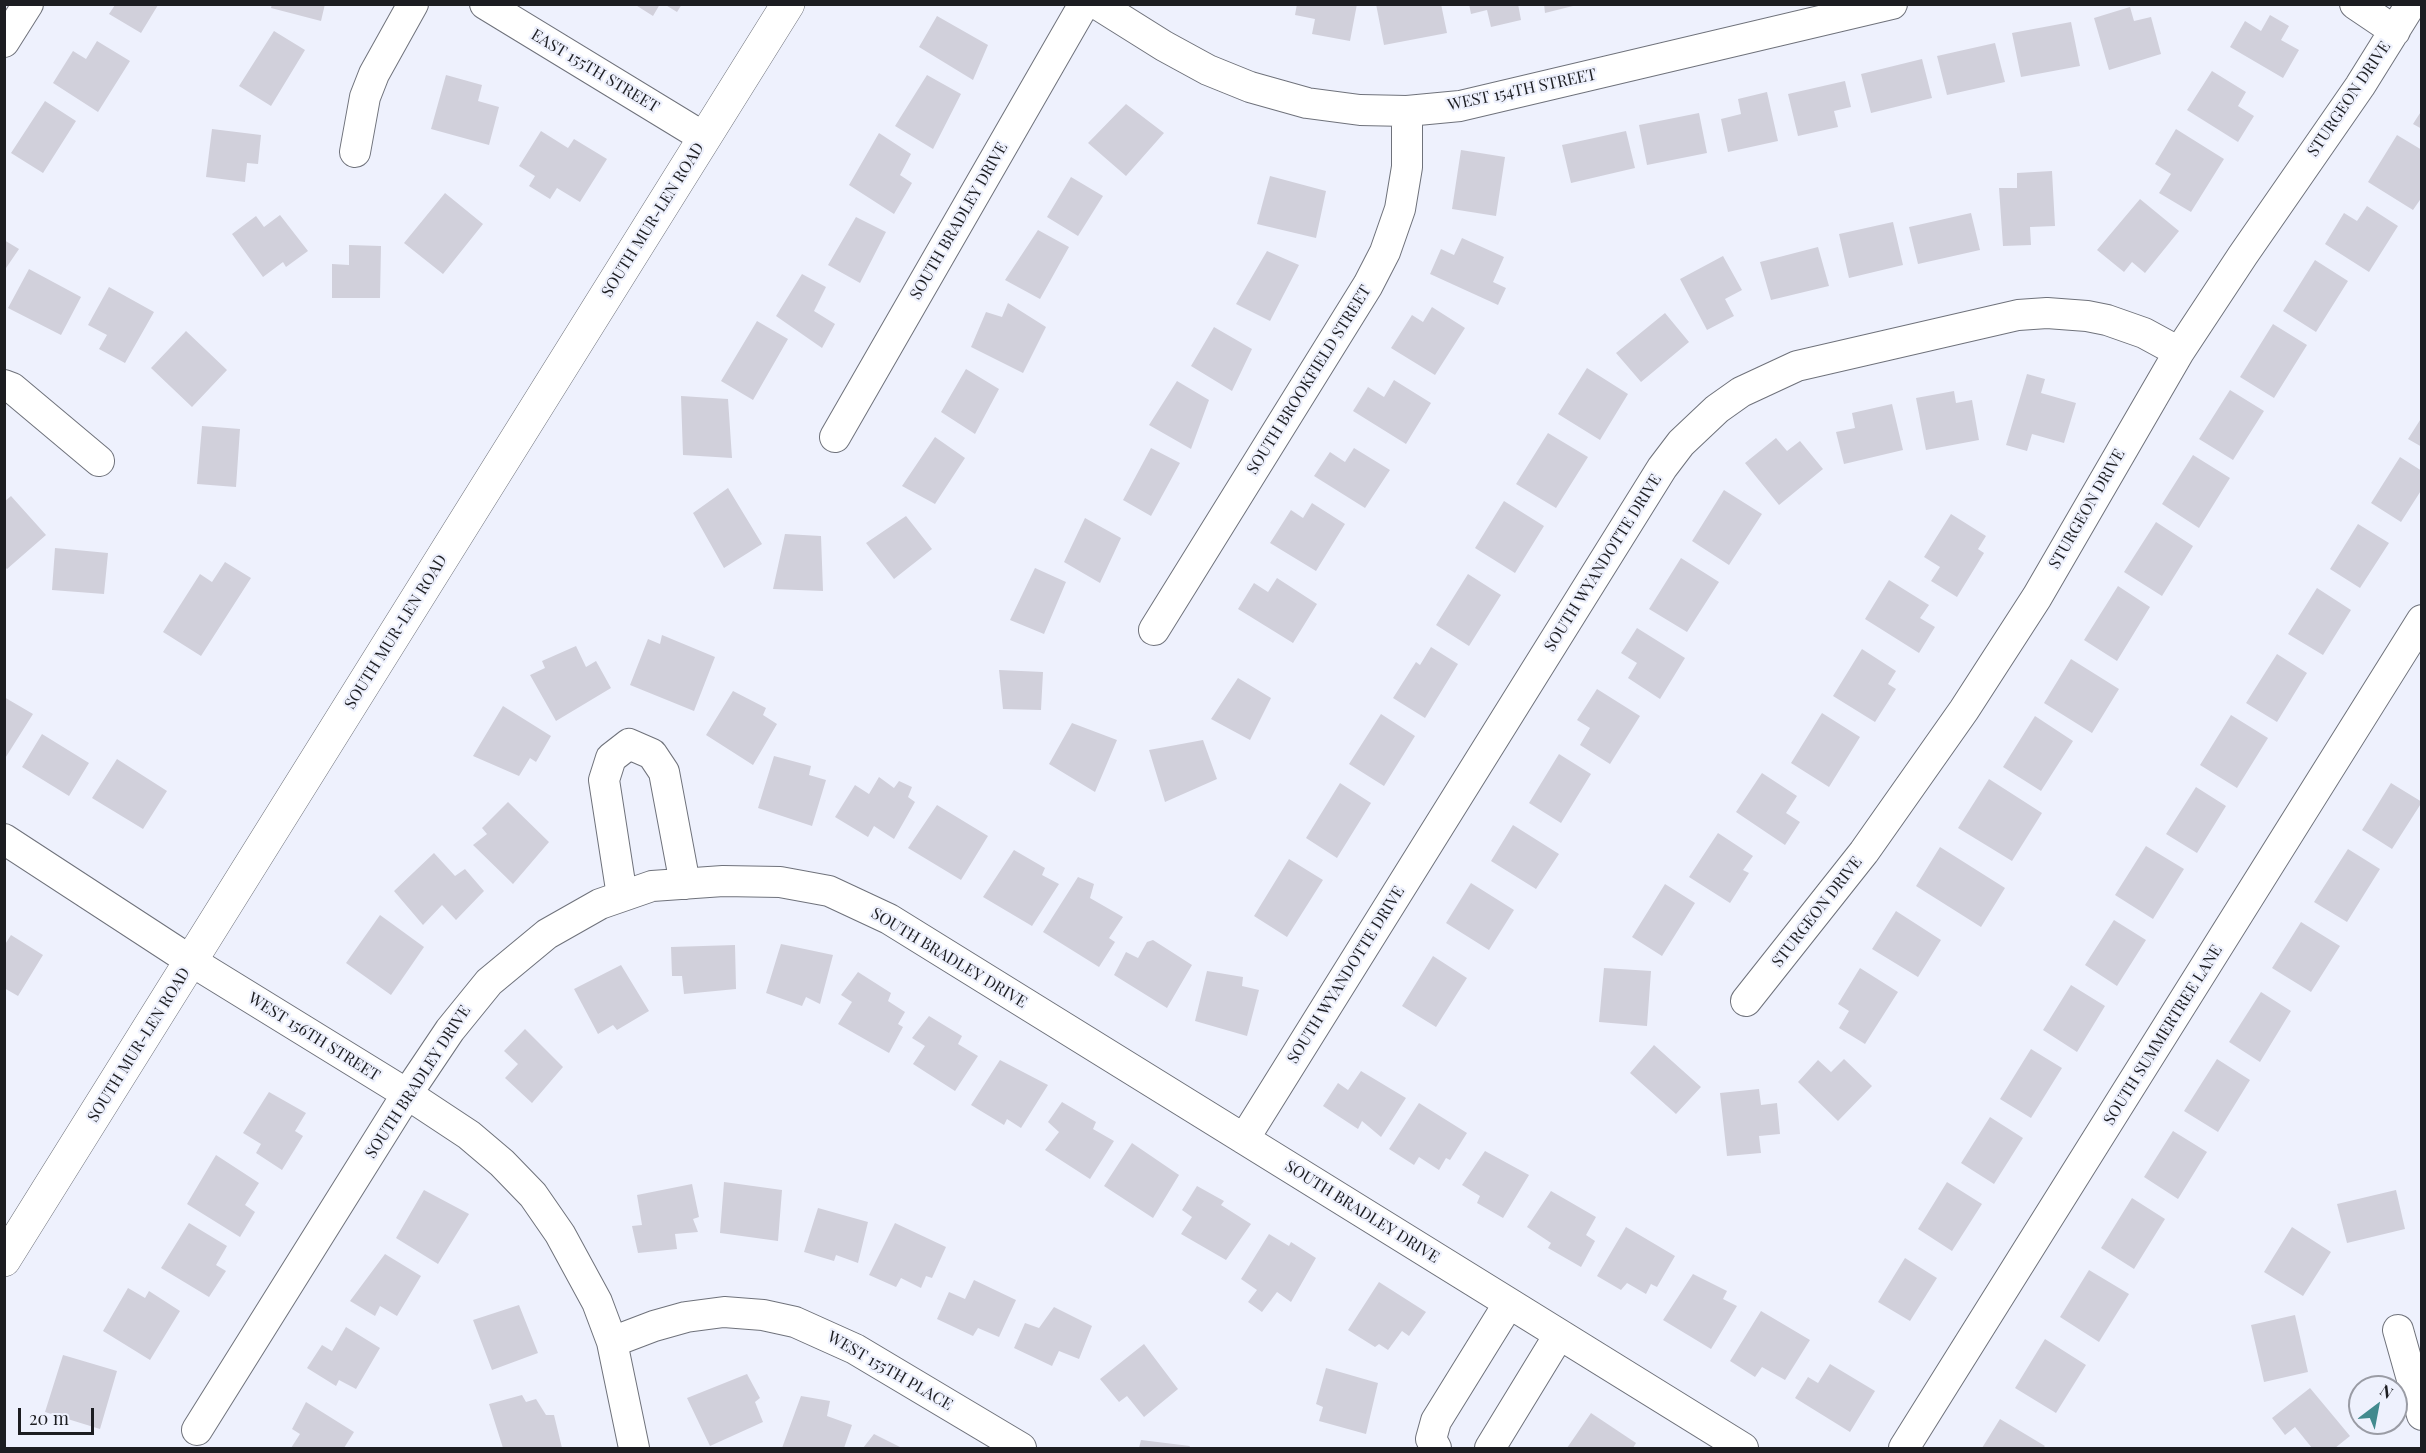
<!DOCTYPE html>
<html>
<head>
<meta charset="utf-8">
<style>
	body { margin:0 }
	#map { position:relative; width:2426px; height:1453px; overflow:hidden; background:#eef1fd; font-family:"Playfair Display",serif }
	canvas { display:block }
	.frame { position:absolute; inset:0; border:6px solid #1c1d21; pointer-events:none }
	.north { position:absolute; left:2348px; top:1375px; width:60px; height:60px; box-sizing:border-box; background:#eef1fd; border:2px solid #9a9ca5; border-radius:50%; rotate:32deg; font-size:16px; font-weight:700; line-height:24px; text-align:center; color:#1c1d21 }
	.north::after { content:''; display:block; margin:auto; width:21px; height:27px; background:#428a8e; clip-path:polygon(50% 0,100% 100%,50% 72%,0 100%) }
	.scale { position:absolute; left:18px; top:1408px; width:76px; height:27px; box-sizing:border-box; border:3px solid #1c1d21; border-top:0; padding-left:8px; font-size:18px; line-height:21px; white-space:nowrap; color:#1c1d21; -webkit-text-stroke:4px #eef1fd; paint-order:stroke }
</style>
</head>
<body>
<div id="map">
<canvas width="2426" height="1453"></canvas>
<div class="frame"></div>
<div class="north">N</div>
<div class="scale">20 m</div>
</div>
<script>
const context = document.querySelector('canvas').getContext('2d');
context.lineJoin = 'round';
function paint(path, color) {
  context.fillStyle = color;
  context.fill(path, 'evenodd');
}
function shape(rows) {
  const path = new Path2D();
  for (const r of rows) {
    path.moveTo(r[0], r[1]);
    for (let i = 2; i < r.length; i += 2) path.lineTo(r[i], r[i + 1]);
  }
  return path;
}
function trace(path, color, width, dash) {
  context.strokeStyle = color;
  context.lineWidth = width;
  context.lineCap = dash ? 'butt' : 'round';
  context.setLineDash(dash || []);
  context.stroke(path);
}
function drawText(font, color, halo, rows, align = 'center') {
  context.font = font + ' "Playfair Display",serif';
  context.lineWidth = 4.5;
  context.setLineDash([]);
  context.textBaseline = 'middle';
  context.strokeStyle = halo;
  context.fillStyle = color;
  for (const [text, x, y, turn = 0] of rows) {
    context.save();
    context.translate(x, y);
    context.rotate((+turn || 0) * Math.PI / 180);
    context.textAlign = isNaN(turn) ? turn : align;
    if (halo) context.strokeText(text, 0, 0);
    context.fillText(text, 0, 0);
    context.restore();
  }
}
const building = shape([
	[272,4,325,4,321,21,271,8],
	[634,4,660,4,653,16],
	[664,4,682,4,677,12],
	[1297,4,1357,4,1350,41,1312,34,1315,19,1295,15],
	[1376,4,1441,4,1447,33,1384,45],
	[1469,4,1518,4,1521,20,1491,27,1487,10,1471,14],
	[1544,4,1577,4,1577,5,1545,13],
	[115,5,158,5,141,33,109,14],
	[2130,7,2134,21,2151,17,2161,54,2109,70,2094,18],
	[2270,15,2289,26,2281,40,2299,50,2283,78,2230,47,2245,21,2261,31],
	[937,16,988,45,973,80,919,47],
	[2071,22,2080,66,2021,77,2012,33],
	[274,31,305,50,271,106,239,86],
	[97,41,130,61,98,112,53,83,73,51,86,59],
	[1995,43,2005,82,1947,95,1937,56],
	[1922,59,1932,98,1871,113,1861,74],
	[2212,71,2246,92,2238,106,2254,116,2238,142,2187,110],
	[446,75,482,85,478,101,499,107,489,145,431,129],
	[927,75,961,94,933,149,895,126],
	[1845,81,1851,107,1834,111,1838,127,1798,136,1788,94],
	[1767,92,1778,141,1728,152,1721,119,1741,114,1738,99],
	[45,101,76,121,43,173,11,153],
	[1126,104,1164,133,1126,176,1088,143],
	[2422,110,2422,129,2413,124],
	[1699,113,1707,153,1647,165,1639,125],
	[212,129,261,135,258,164,247,163,245,182,206,177],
	[2176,129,2224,159,2191,212,2159,193,2171,174,2155,164],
	[541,131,568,148,574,139,607,159,580,202,557,188,550,199,529,186,535,176,519,166],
	[1626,131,1635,168,1571,183,1562,145],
	[879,133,911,154,900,175,912,183,894,214,849,185],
	[2397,135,2422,150,2422,197,2413,210,2368,182],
	[1461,150,1505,157,1496,216,1452,209],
	[2052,171,2055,226,2030,227,2031,245,2003,246,1999,188,2017,188,2017,173],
	[1270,176,1326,191,1316,238,1257,224],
	[1071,177,1103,196,1078,236,1047,217],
	[445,193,483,224,443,274,404,243],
	[2140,199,2179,231,2145,273,2132,262,2124,272,2097,250],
	[2367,206,2398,226,2369,272,2325,244,2344,213,2357,221],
	[1971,213,1980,250,1918,264,1909,227],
	[280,215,308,251,286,267,283,262,263,277,232,234,256,216,264,227],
	[856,217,886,232,860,283,828,265],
	[1893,222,1903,265,1849,278,1839,234],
	[1038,230,1069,247,1040,299,1005,280],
	[1462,238,1504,257,1493,282,1506,288,1498,305,1430,274,1441,249,1454,255],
	[4,240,19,249,4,271],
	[349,245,381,246,380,298,332,298,332,264,349,265],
	[1818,247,1829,286,1771,300,1760,262],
	[1267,251,1299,265,1270,321,1236,304],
	[1723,256,1742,290,1725,299,1734,316,1707,330,1680,279],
	[2315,260,2348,281,2316,332,2283,311],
	[29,269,81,297,61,335,8,308],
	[802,274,826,287,814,311,835,324,822,348,776,316],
	[109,287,154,312,125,363,99,349,107,335,88,325],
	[1008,303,1046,327,1023,373,971,347,986,312,1002,317],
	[1432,307,1465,328,1435,375,1391,348,1412,315,1423,322],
	[1665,313,1689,342,1641,382,1616,353],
	[757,321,788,339,753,400,721,381],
	[2273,324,2307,345,2274,398,2240,377],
	[1214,327,1252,349,1232,391,1191,366],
	[186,331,227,370,192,407,151,368],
	[1587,368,1628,394,1600,440,1558,414],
	[966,369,999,389,975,434,941,412],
	[2027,374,2045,379,2041,393,2076,403,2064,443,2032,434,2027,451,2006,445],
	[1394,380,1431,403,1406,444,1353,411,1368,387,1384,397],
	[1177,381,1209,400,1191,449,1149,425],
	[2230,390,2264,411,2233,460,2199,439],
	[1954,391,1956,403,1972,400,1979,440,1926,450,1916,398],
	[681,396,728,399,732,458,683,455],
	[1892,404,1903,450,1844,464,1836,432,1855,428,1852,413],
	[2422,417,2422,447,2408,439],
	[202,426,240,429,236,487,197,484],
	[1548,433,1588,457,1556,508,1516,484],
	[935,437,965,458,935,504,902,486],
	[1776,438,1787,451,1800,441,1823,469,1779,505,1745,463],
	[1151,448,1180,463,1151,516,1123,500],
	[1354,448,1390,470,1365,508,1314,476,1330,452,1345,462],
	[2193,455,2230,478,2199,528,2162,504],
	[2400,457,2422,471,2422,489,2401,522,2371,503],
	[728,488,762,544,724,568,693,513],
	[1724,490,1762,514,1729,565,1692,541],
	[11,496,46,535,7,569,4,566,4,502],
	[1504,501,1544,526,1515,573,1475,548],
	[1312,503,1345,524,1316,571,1270,543,1291,510,1303,518],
	[1951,514,1986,536,1978,549,1984,553,1957,597,1931,581,1940,567,1924,557],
	[906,516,932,549,894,579,866,543],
	[1085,518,1121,538,1100,583,1064,562],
	[2156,522,2193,546,2162,596,2124,572],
	[2358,524,2389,543,2360,588,2330,569],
	[785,534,821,536,823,591,773,589],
	[55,548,108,553,104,594,52,590],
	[1681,558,1719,582,1687,632,1649,609],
	[225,562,251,578,201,656,163,632,200,574,212,582],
	[1035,568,1066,582,1044,634,1010,620],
	[1468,574,1501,595,1469,646,1436,625],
	[1277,578,1317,604,1293,643,1238,609,1254,583,1268,592],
	[1889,580,1929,605,1920,618,1935,627,1919,653,1865,619],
	[2118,586,2150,607,2117,661,2084,640],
	[2317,588,2351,610,2323,655,2288,634],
	[1637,628,1685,658,1660,699,1628,678,1637,663,1621,653],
	[662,635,715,657,694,711,630,685,648,639,660,644],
	[576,646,586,667,596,661,611,688,556,721,530,675,545,668,542,661],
	[1431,647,1458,664,1425,718,1393,698,1416,662,1420,665],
	[1862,649,1896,671,1888,684,1896,689,1875,722,1833,696],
	[2277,654,2307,673,2277,722,2246,703],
	[2071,659,2119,689,2092,733,2044,703],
	[999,670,1043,672,1041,710,1003,709],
	[1238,678,1271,698,1250,740,1211,719],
	[1597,689,1640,716,1610,764,1580,745,1590,728,1577,720],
	[733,691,766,708,763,715,777,724,753,765,706,735],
	[4,697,33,714,4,760],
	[503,706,551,736,536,762,530,758,519,776,473,756],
	[1822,713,1860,737,1829,787,1791,763],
	[1381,714,1415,736,1384,786,1349,764],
	[2231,715,2268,738,2237,788,2200,765],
	[2035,716,2073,741,2041,791,2003,767],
	[1072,723,1117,740,1095,792,1049,764],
	[42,734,89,763,69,796,22,767],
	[1203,740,1217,779,1165,802,1149,750],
	[1559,754,1591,774,1561,823,1529,803],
	[774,756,811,766,809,775,826,780,812,826,758,808],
	[117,759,167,791,143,829,92,798],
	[1762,773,1797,796,1786,813,1800,822,1785,845,1736,812],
	[879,777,894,788,899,781,912,787,908,797,915,802,894,839,874,826,868,837,835,817,855,785,869,794],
	[1989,779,2042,813,2012,861,1958,828],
	[1340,783,1371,803,1337,858,1306,838],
	[2391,783,2422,802,2392,849,2362,830],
	[2196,787,2226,806,2197,853,2166,834],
	[508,802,549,842,513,884,473,845,487,834,482,828],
	[937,805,988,836,961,880,908,848],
	[1513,825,1559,854,1536,889,1491,861],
	[1718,833,1753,856,1743,870,1749,873,1730,903,1689,877],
	[2146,846,2184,869,2153,919,2115,895],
	[1940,847,2005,888,1981,927,1916,886],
	[2348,849,2380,869,2347,922,2314,902],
	[1014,850,1045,868,1042,875,1059,884,1032,926,983,897],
	[434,853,455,876,465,869,484,891,456,920,442,905,423,925,394,891],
	[1289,859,1323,880,1287,937,1254,916],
	[1078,877,1094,884,1090,898,1123,917,1109,938,1115,942,1099,967,1043,932],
	[1471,883,1514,910,1489,950,1446,923],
	[1665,884,1695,903,1662,956,1632,937],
	[1896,911,1941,940,1918,977,1872,949],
	[380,915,424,947,391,995,346,963],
	[2114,920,2146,940,2117,986,2085,965],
	[2301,922,2340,946,2311,992,2272,968],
	[11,935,43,955,18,996,4,988,4,946],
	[1153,940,1192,965,1167,1008,1114,975,1126,952,1138,958,1147,942],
	[781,944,833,955,820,1004,806,997,802,1006,766,993],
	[735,945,736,989,684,994,682,976,672,976,671,947],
	[1433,956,1467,978,1436,1027,1402,1006],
	[621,965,649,1011,617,1030,613,1025,598,1034,574,989],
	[1604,968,1651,971,1647,1026,1599,1022],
	[1860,968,1898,992,1865,1044,1839,1028,1849,1011,1838,1004],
	[1207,971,1243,977,1242,986,1259,990,1247,1036,1195,1021],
	[858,972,891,993,888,1001,905,1012,898,1024,903,1027,889,1053,838,1024,852,1002,841,995],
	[2071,985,2105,1006,2077,1052,2043,1030],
	[2261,992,2291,1011,2260,1062,2229,1042],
	[929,1016,962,1036,958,1044,978,1056,955,1091,913,1064,925,1046,912,1038],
	[525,1029,563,1067,532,1103,505,1078,518,1064,504,1051],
	[1654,1045,1701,1087,1676,1114,1630,1073],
	[2031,1049,2062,1068,2031,1118,2000,1099],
	[1844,1059,1872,1086,1838,1121,1798,1082,1818,1060,1831,1072],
	[2217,1059,2250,1080,2218,1132,2184,1111],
	[1000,1060,1048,1085,1021,1128,1007,1119,1004,1125,971,1105],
	[1361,1071,1406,1098,1381,1137,1362,1121,1358,1129,1323,1106,1338,1083,1348,1090],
	[1759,1089,1761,1105,1777,1103,1780,1134,1759,1136,1761,1153,1727,1156,1720,1093],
	[269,1092,306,1113,295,1131,303,1136,282,1170,256,1153,261,1144,243,1133],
	[1062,1102,1096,1122,1093,1129,1114,1141,1090,1179,1045,1150,1059,1132,1048,1122],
	[1419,1103,1467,1133,1450,1160,1446,1158,1439,1170,1419,1157,1414,1165,1389,1149],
	[1990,1117,2023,1138,1994,1184,1961,1163],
	[2173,1131,2207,1152,2178,1199,2144,1177],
	[1132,1143,1179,1175,1153,1218,1104,1186],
	[1485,1151,1529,1175,1503,1218,1477,1203,1480,1196,1462,1185],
	[216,1155,259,1183,245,1205,255,1212,240,1237,187,1204],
	[724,1182,782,1190,778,1241,720,1233],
	[1947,1182,1982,1204,1952,1251,1918,1229],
	[692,1184,699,1217,693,1219,698,1232,675,1234,677,1249,638,1253,632,1226,642,1225,637,1195],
	[1197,1186,1224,1201,1221,1205,1251,1224,1226,1260,1181,1234,1192,1217,1182,1210],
	[424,1190,469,1214,438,1264,396,1238],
	[2396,1190,2405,1229,2347,1243,2337,1204],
	[1551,1191,1596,1217,1586,1235,1595,1241,1581,1267,1548,1248,1551,1243,1527,1227],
	[2132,1198,2165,1219,2134,1269,2101,1248],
	[818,1208,868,1222,858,1263,836,1255,834,1261,804,1252],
	[189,1223,227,1246,216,1265,226,1271,209,1297,161,1268],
	[895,1223,946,1247,932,1278,926,1276,921,1288,901,1278,896,1287,869,1275],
	[1626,1227,1675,1256,1657,1287,1651,1284,1646,1294,1627,1283,1621,1290,1597,1276],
	[2292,1227,2331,1252,2303,1296,2264,1272],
	[1269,1234,1289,1246,1291,1242,1316,1258,1291,1302,1277,1292,1262,1312,1248,1302,1257,1290,1241,1279],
	[385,1254,421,1276,397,1316,380,1306,375,1316,350,1301],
	[1905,1258,1937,1278,1910,1321,1878,1302],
	[2089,1270,2129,1294,2099,1342,2060,1317],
	[1693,1274,1727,1291,1723,1299,1737,1306,1711,1349,1663,1320],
	[974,1280,1016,1300,999,1337,978,1328,973,1336,937,1319,949,1292,965,1299],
	[1379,1282,1426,1312,1409,1336,1402,1331,1388,1350,1379,1344,1375,1347,1348,1330],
	[128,1288,145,1298,149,1291,180,1311,150,1360,103,1331],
	[519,1305,538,1353,492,1370,473,1320],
	[1054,1307,1092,1326,1079,1359,1059,1351,1052,1366,1014,1348,1025,1323,1039,1328],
	[1761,1311,1810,1340,1785,1380,1762,1367,1755,1377,1730,1361],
	[2295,1315,2308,1372,2264,1382,2251,1325],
	[346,1327,380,1348,356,1389,339,1380,336,1386,307,1368,322,1345,332,1351],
	[2045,1339,2086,1365,2056,1413,2015,1388],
	[1144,1344,1178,1389,1144,1417,1127,1396,1119,1402,1100,1379],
	[63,1355,117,1371,100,1429,45,1412],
	[1830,1364,1875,1391,1850,1432,1795,1398,1808,1377,1818,1383],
	[1326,1368,1378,1383,1366,1434,1319,1421,1323,1407,1316,1404],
	[747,1374,760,1398,755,1402,763,1422,710,1446,687,1398],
	[2310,1388,2350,1436,2335,1448,2312,1448,2295,1427,2285,1435,2272,1418],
	[522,1395,526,1402,536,1399,546,1415,554,1415,562,1448,503,1448,489,1404],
	[801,1396,830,1401,827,1416,852,1425,844,1448,782,1448],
	[306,1402,354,1432,344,1448,291,1448,300,1434,292,1429],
	[1591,1413,1636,1443,1633,1448,1567,1448],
	[2000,1419,2045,1446,2043,1448,1982,1448],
	[874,1434,902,1448,863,1448],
	[1141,1440,1190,1446,1189,1448,1139,1448]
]);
const minor = shape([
	[485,4,705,138],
	[1097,4,1164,46,1208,70,1250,87,1307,103,1360,110,1407,111,1460,106,1892,4],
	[2355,4,2395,31],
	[4,42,28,4],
	[355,152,365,97,374,74,413,4],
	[4,385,12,388,99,461],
	[835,437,1084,4],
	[1154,630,1368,285,1385,252,1400,209,1407,167,1407,111],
	[4,839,191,961,407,1094,469,1135,502,1163,533,1195,560,1234,597,1302,612,1342,634,1448],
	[622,896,604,780,611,758,629,744,652,754,664,772,685,884],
	[1746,1001,1864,852,1964,710,2037,597,2179,352,2243,255,2360,86,2411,4],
	[1244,1139,1662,468,1681,443,1717,409,1741,392,1797,366,2018,315,2047,313,2087,316,2107,320,2144,333,2179,352],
	[2398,1330,2422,1415],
	[612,1342,654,1326,686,1317,724,1312,763,1315,795,1322,855,1349,1021,1448],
	[197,1430,407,1094,450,1030,489,982,547,934,600,904,652,886,723,881,780,882,829,891,889,919,1743,1448],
	[1436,1448,1431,1439,1436,1421,1509,1303],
	[1490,1448,1559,1335],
	[1904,1448,2422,620]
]);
const major = shape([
	[4,1260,788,4]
]);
const streetNames = [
	["EAST 155TH STREET",595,71,31],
	["WEST 154TH STREET",1522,90,-12],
	["STURGEON DRIVE",2349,99,-56],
	["SOUTH MUR-LEN ROAD",653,220,-58],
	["SOUTH BRADLEY DRIVE",959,221,-60],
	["SOUTH BROOKFIELD STREET",1309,380,-58],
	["STURGEON DRIVE",2087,509,-60],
	["SOUTH WYANDOTTE DRIVE",1603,563,-58],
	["SOUTH MUR-LEN ROAD",396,632,-58],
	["STURGEON DRIVE",1817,912,-52],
	["SOUTH BRADLEY DRIVE",949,958,31],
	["SOUTH WYANDOTTE DRIVE",1346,975,-58],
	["SOUTH SUMMERTREE LANE",2163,1035,-58],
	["WEST 156TH STREET",314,1037,32],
	["SOUTH MUR-LEN ROAD",139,1045,-58],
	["SOUTH BRADLEY DRIVE",418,1082,-57],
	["SOUTH BRADLEY DRIVE",1362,1212,32],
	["WEST 155TH PLACE",890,1371,30]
];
paint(building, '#d1d0db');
trace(minor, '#6f727b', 32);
trace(major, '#6f727b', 34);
trace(minor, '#fff', 30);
trace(major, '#fff', 33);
drawText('16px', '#1c1d21', '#eef1fd', streetNames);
</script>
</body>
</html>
